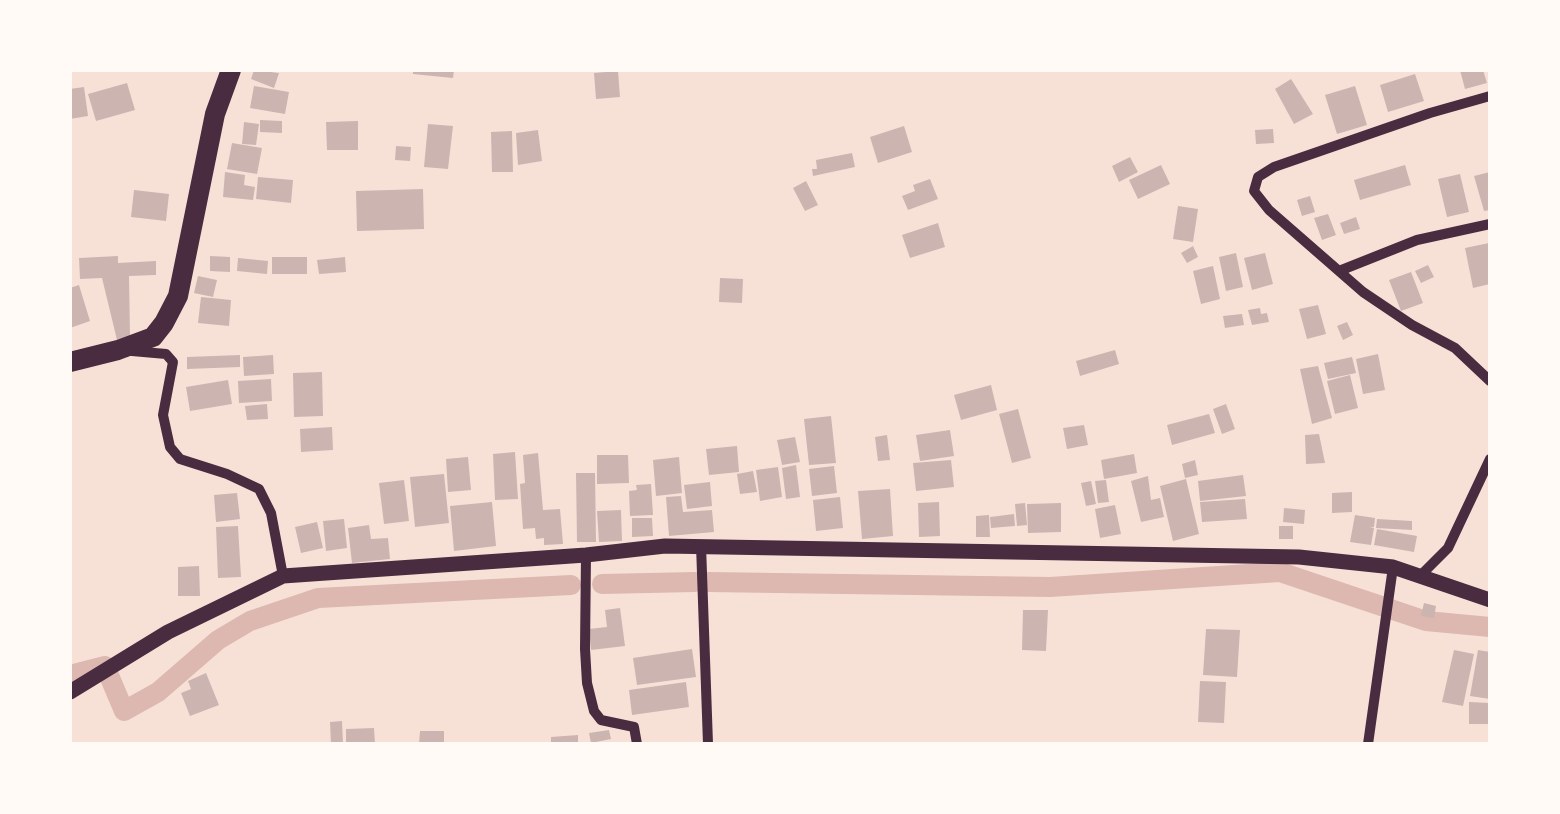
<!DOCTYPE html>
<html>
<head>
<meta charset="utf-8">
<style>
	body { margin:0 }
	#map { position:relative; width:1560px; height:814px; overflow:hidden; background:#f7e1d7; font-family:Inter,sans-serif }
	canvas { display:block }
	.frame { position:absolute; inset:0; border:72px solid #fffaf5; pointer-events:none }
</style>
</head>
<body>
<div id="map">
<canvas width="1560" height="814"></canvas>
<div class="frame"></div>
</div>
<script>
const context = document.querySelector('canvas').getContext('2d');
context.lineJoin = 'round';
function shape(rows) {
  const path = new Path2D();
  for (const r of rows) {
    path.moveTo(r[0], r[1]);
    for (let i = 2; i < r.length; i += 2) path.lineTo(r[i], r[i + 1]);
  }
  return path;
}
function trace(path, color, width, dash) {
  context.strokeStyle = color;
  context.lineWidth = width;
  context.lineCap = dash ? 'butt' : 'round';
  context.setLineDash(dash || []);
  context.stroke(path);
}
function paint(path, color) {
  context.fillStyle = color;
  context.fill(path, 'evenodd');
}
const canal = shape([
	[708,582,1050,587,1280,572,1426,621,1490,627],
	[602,584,695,582],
	[70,675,105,666,124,711,158,692,218,640,250,621,318,598,571,585]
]);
const building = shape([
	[254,70,279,73,274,88,251,79],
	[413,70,454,70,453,78,413,74],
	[1460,70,1483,70,1487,83,1465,89],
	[618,71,620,97,596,99,594,73],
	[1415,74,1424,101,1388,112,1380,85],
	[1291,79,1313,114,1294,124,1275,89],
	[127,83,135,110,96,121,88,94],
	[254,86,289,92,285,114,250,108],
	[1355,86,1367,125,1337,134,1325,95],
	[84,87,88,116,70,119,70,89],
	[260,120,282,121,282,133,260,132],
	[358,121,358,150,327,150,326,122],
	[244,122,259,124,256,145,242,144],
	[428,124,453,126,448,169,424,167],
	[904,126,912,152,878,163,870,137],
	[1273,129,1274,143,1256,144,1255,130],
	[538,130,542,161,518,165,516,133],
	[512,131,513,172,492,172,491,132],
	[232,143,262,148,257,174,227,169],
	[396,146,411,147,410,161,395,160],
	[852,153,855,167,813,176,812,169,817,169,816,160],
	[1130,157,1138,172,1119,182,1112,166],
	[1161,165,1170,184,1138,199,1129,180],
	[1405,165,1411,185,1360,200,1354,180],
	[225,172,245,175,244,185,255,187,253,200,223,197],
	[1490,172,1490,210,1484,211,1474,176],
	[1460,174,1469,212,1447,217,1438,179],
	[258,177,293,180,291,203,256,199],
	[930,179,938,199,908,210,902,196,915,191,913,185],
	[806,181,818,205,805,211,793,188],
	[423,189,424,229,357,231,356,191],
	[134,190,169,194,166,221,131,217],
	[1310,196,1315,212,1302,216,1297,200],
	[1178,206,1198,209,1193,242,1173,239],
	[1328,214,1336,235,1322,240,1314,218],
	[1356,217,1360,229,1344,234,1340,223],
	[938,223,945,247,910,258,902,235],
	[1489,243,1490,284,1473,288,1465,248],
	[1193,246,1198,257,1187,263,1181,253],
	[1236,253,1243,287,1226,291,1219,257],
	[1265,253,1273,284,1252,290,1244,258],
	[118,256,118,263,156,261,156,275,129,276,130,336,117,340,102,278,80,279,79,258],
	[210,256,230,257,230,272,210,271],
	[272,257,307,257,307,274,272,274],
	[345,257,346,272,319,274,317,260],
	[238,258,268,261,267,274,237,271],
	[1428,265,1434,277,1421,283,1415,271],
	[1213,266,1220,299,1201,304,1193,271],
	[1411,272,1423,303,1401,311,1389,280],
	[198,276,217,280,213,297,194,293],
	[720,278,743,279,742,303,719,302],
	[79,285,90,321,70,328,70,288],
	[201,297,231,300,229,326,198,323],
	[1318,305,1326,334,1307,339,1299,309],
	[1260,308,1261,314,1267,313,1269,322,1252,325,1248,310],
	[1242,314,1244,325,1225,328,1223,316],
	[1347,322,1353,335,1343,340,1337,326],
	[1115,350,1119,364,1080,376,1076,361],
	[1378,354,1385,390,1363,394,1356,359],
	[240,355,240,367,187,369,187,357],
	[273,355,274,374,244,376,243,357],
	[1352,357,1356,373,1328,379,1324,363],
	[1318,366,1332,418,1312,424,1300,369],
	[322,372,323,416,294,417,293,373],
	[1350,375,1358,408,1335,414,1327,381],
	[271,379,272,401,239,403,238,381],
	[228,380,232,404,190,411,186,387],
	[991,385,997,410,961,420,954,395],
	[267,404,268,419,247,420,245,406],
	[1226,404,1235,429,1222,434,1213,409],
	[1018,409,1031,458,1012,463,999,414],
	[1209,414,1215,433,1172,445,1167,425],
	[831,416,836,463,809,465,804,419],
	[1084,425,1088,445,1067,449,1063,428],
	[332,427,333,450,301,452,300,429],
	[950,430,954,456,920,461,916,435],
	[1319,434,1325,463,1306,464,1305,435],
	[887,435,890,460,878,461,875,437],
	[795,437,800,462,782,465,777,440],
	[737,446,739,472,709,475,706,449],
	[515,452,518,499,495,500,493,454],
	[538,453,543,510,560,509,563,544,544,545,544,538,536,539,535,528,523,529,520,484,525,483,523,455],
	[1134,454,1137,473,1104,479,1101,460],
	[597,455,628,455,629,483,597,484],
	[468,457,471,490,448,492,446,459],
	[679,457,682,493,656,496,653,460],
	[951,460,954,487,916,491,913,463],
	[1195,460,1198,475,1185,478,1182,464],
	[796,465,800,497,786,499,782,468],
	[834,466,837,493,812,496,809,469],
	[778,467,782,497,760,501,756,470],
	[753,471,757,492,740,494,737,474],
	[576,473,595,473,596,542,577,542],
	[444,474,449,523,415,527,410,477],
	[1243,475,1246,496,1200,501,1198,481],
	[1148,476,1151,500,1160,498,1164,517,1141,522,1131,481],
	[1186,479,1199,534,1173,541,1160,486],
	[404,480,409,521,384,524,379,483],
	[1106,480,1109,502,1098,503,1095,481],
	[1091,481,1096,504,1086,506,1081,483],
	[710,482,712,506,687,509,684,485],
	[651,484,653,515,630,516,629,491,637,490,636,485],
	[890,489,893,536,862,539,858,491],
	[1352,492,1352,512,1332,513,1332,493],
	[237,493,240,519,216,522,214,495],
	[681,496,683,512,712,510,714,532,669,536,666,497],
	[840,497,843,528,816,531,813,500],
	[1245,499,1247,519,1202,522,1200,502],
	[492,502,496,546,454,551,450,506],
	[939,502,940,536,919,537,918,503],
	[1025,503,1027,525,1017,526,1015,504],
	[1061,503,1061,532,1028,533,1027,504],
	[1115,505,1121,534,1100,538,1095,509],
	[1284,508,1305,510,1304,524,1283,522],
	[621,510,622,541,599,542,597,511],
	[1014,514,1015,526,991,528,990,517],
	[989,515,990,537,976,537,976,516],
	[1355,515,1375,518,1374,527,1370,527,1374,528,1371,545,1350,542],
	[632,518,652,518,653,536,632,537],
	[344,519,347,548,326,551,323,521],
	[1377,519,1412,521,1412,530,1376,528],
	[317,522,323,548,301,553,295,527],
	[369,525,371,539,388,538,390,559,352,563,348,528],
	[238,526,241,577,218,578,216,527],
	[1279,526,1293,526,1293,539,1279,539],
	[1377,529,1417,536,1414,552,1374,545],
	[199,566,200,596,178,596,178,567],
	[1424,603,1436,606,1434,618,1421,616],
	[620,608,625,646,591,650,589,629,607,627,605,610],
	[1023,610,1048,610,1046,651,1022,650],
	[1206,629,1240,630,1237,677,1203,675],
	[692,649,696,677,637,685,633,658],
	[1454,650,1474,654,1463,706,1442,702],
	[1478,650,1490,652,1490,699,1470,696],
	[206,673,219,705,190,716,181,693,191,689,188,681],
	[1200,681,1226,682,1224,723,1198,722],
	[686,682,689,707,632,715,629,690],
	[1469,702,1490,703,1490,724,1469,724],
	[342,721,343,744,331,744,330,722],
	[374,728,375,744,346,744,346,729],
	[609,730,611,739,591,743,589,733],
	[420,731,444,731,444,744,419,744],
	[578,735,578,744,551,744,551,737]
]);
const minor = shape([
	[1490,96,1430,113,1274,167,1258,177,1254,191,1269,210,1363,292,1412,325,1455,348,1490,381],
	[1339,271,1417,240,1490,224],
	[132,351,166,354,173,362,163,415,170,447,180,459,227,474,259,489,271,513,283,576],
	[701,545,708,744],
	[586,555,585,649,587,683,594,711,601,720,634,727,637,744],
	[1421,575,1448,548,1490,459],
	[1368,744,1393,567]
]);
const tertiary = shape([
	[70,692,168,632,283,576,586,555,665,546,1299,557,1393,567,1490,600]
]);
const primary = shape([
	[70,362,118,350,153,337,164,323,178,296,215,114,231,70]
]);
trace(canal, '#dcb8b0', 20);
paint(building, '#ccb4b1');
trace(minor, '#4a2c40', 10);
trace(tertiary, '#4a2c40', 15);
trace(primary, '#4a2c40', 20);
</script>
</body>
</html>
